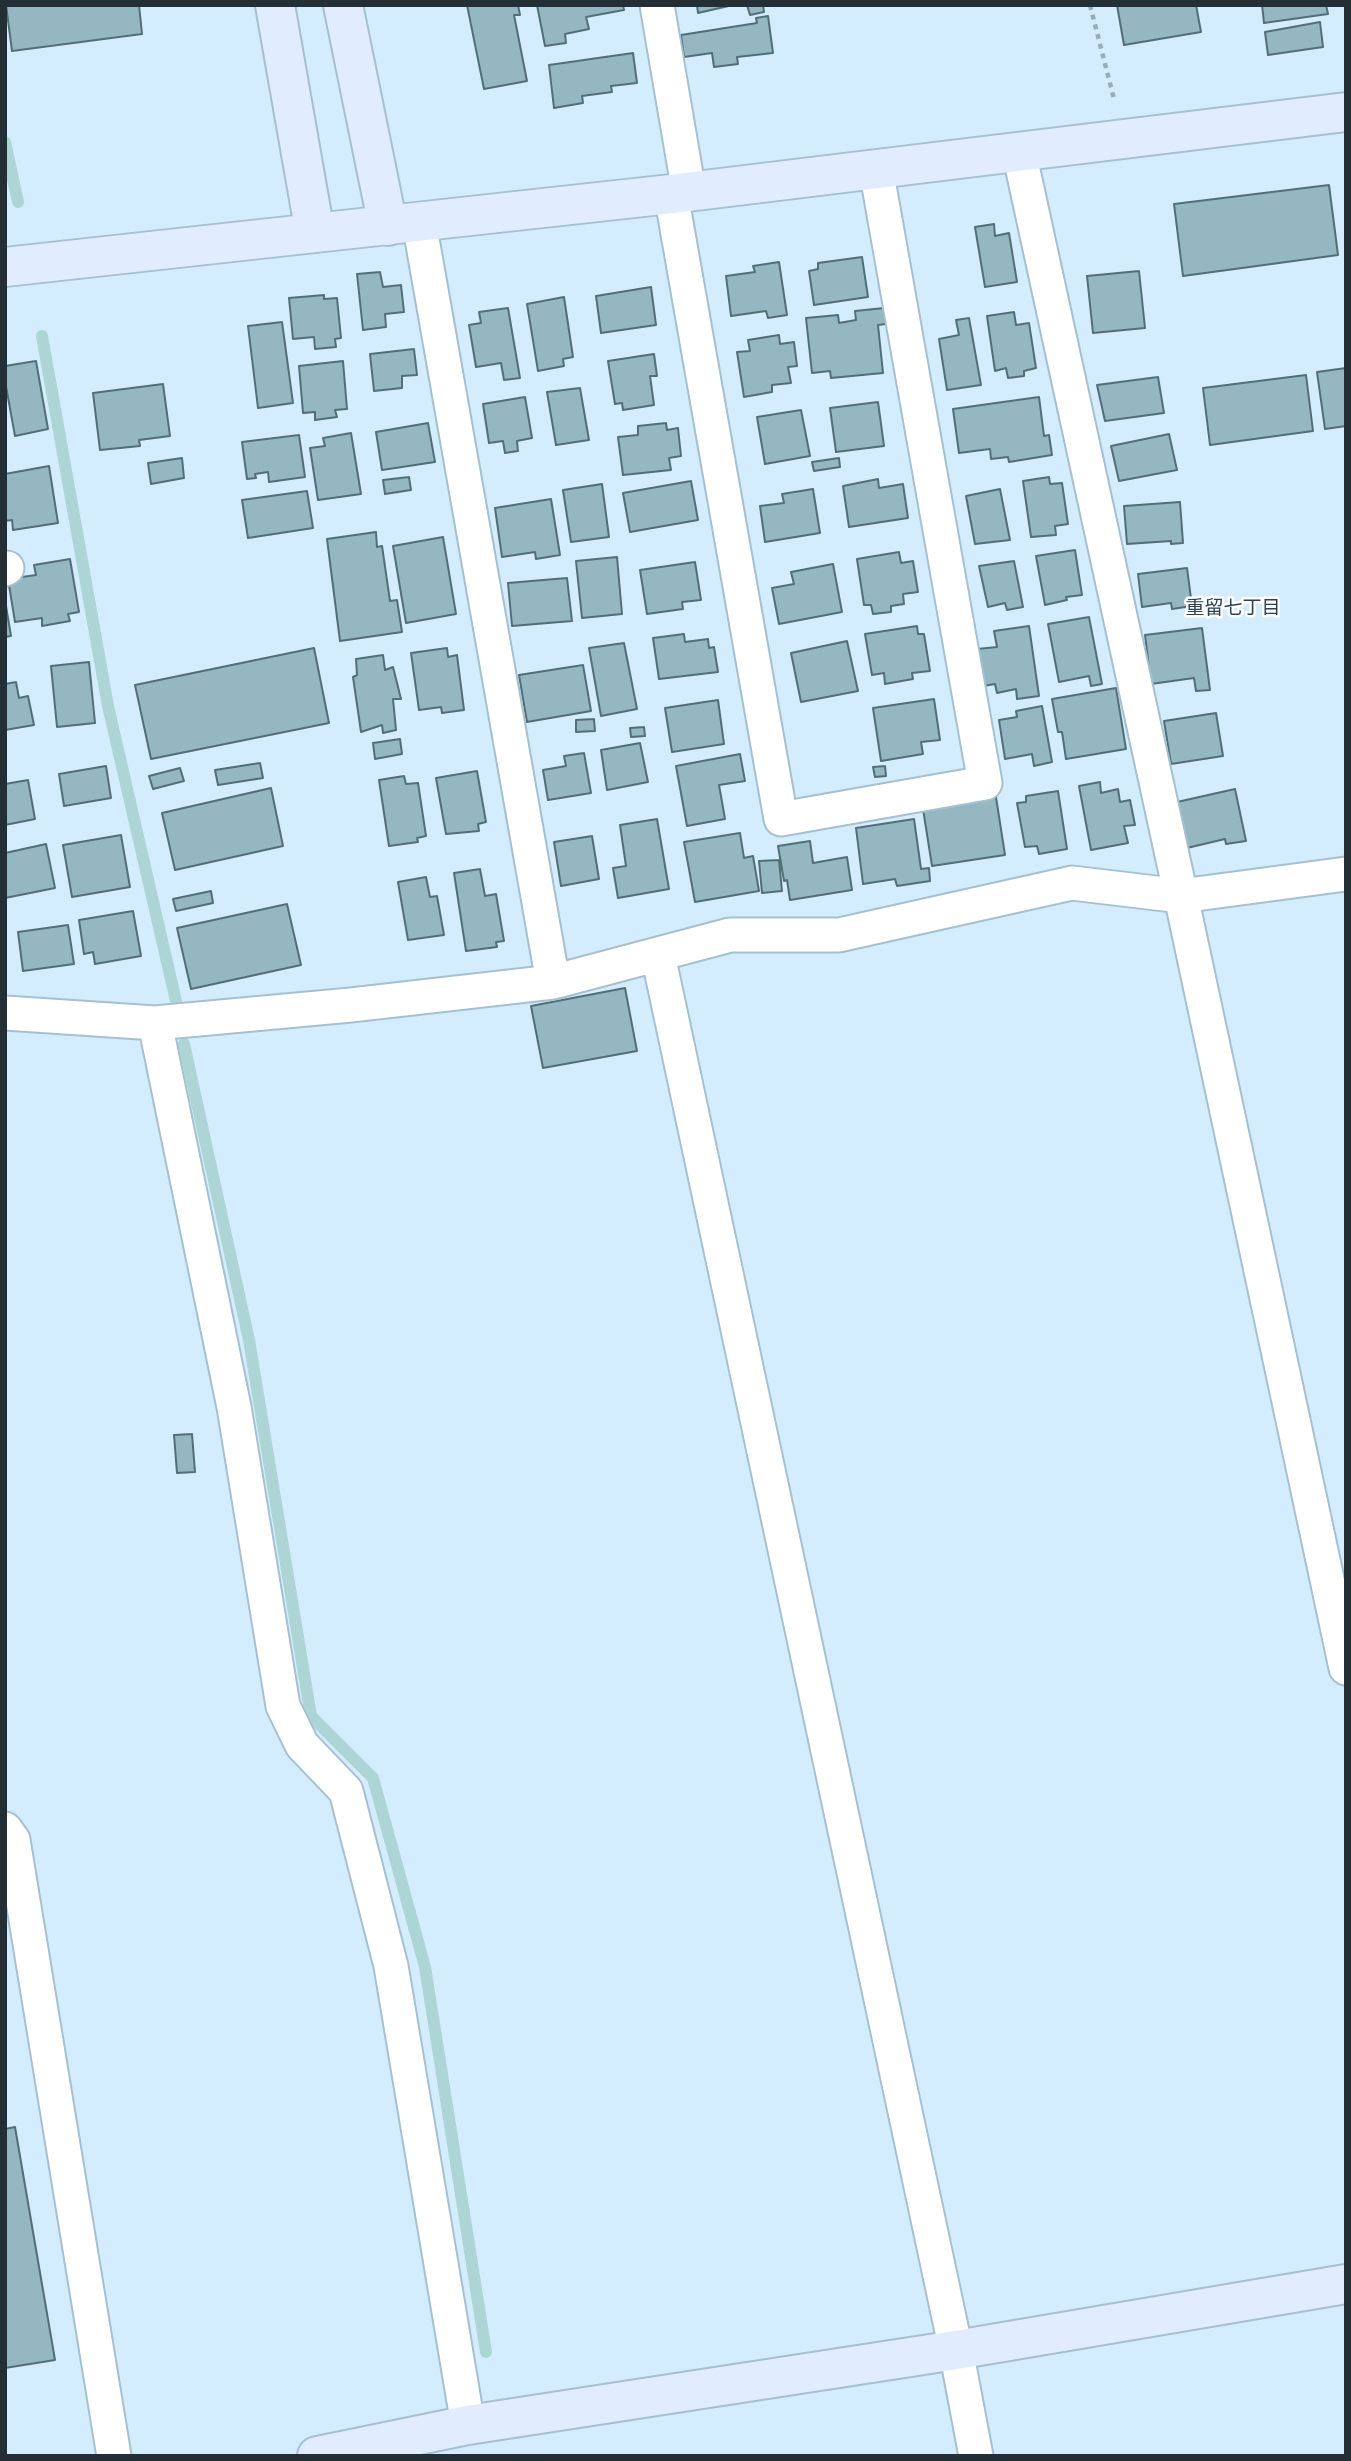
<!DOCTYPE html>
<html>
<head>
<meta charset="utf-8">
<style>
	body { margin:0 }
	#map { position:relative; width:1351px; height:2461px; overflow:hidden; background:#d3edfe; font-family:Rubik,sans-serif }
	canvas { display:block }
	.frame { position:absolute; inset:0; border:7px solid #242e35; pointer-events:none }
</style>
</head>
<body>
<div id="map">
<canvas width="1351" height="2461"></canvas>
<div class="frame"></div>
</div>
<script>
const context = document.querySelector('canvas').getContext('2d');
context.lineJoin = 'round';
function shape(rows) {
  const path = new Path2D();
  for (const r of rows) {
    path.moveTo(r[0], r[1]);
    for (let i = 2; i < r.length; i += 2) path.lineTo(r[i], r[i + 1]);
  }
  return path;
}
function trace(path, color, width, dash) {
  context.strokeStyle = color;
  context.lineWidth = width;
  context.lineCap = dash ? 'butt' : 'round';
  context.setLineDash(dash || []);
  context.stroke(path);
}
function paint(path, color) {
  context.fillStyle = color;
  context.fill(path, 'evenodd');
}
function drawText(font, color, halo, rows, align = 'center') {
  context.font = font + ' Rubik,"Noto Sans JP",sans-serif';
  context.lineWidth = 5;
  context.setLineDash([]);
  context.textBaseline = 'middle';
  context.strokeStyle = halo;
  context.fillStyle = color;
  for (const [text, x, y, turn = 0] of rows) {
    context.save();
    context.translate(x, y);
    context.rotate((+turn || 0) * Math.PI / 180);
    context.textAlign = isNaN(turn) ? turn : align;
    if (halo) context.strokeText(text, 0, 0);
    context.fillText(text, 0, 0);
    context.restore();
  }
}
const stream = shape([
	[5,142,18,202],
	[42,336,108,706,176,1001],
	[184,1044,249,1340,311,1716,373,1778,425,1967,486,2352]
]);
const building = shape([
	[6,5,139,5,142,34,12,51,6,5],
	[467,5,518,5,520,15,514,15,527,81,484,89,467,5],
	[537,5,623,5,624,10,586,17,589,29,565,34,566,43,545,46,537,5],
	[697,5,733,5,698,13,697,5],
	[747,5,763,5,764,12,750,15,747,5],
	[1117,5,1196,5,1201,32,1124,45,1117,5],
	[1262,5,1326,5,1328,14,1264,23,1262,5],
	[768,16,773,53,737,57,738,64,714,67,712,53,684,57,681,35,757,23,756,18,768,16],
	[1320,22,1323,47,1268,55,1265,32,1320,22],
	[633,53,637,83,611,86,612,92,582,96,583,103,554,108,549,65,633,53],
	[1329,185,1338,255,1183,276,1174,204,1329,185],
	[994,224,995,236,1009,233,1017,282,985,287,975,227,994,224],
	[862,257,868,297,814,305,809,271,818,269,818,263,862,257],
	[779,262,787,315,768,318,766,311,731,316,726,276,755,272,753,266,779,262],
	[1139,271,1145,328,1093,333,1087,276,1139,271],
	[380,272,383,287,401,285,404,312,385,314,386,327,363,330,357,274,380,272],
	[651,287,656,325,601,333,596,296,651,287],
	[324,295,324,299,337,298,341,338,335,339,336,347,315,349,314,337,293,339,289,298,324,295],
	[564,297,573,357,563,359,564,366,538,371,527,304,564,297],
	[508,308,520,378,504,380,501,363,476,367,469,325,481,323,479,312,508,308],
	[884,308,886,324,878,325,883,373,831,378,830,371,812,373,806,318,838,315,839,323,856,320,855,311,884,308],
	[1014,312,1016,325,1029,323,1036,368,1024,371,1024,376,1008,378,1006,368,995,371,987,316,1014,312],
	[969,318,981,385,947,390,939,339,959,335,956,320,969,318],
	[282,322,293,403,258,408,248,326,282,322],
	[779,335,780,344,794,342,797,366,788,367,791,383,772,385,772,392,744,397,737,352,750,351,748,340,779,335],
	[414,349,417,375,402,376,402,388,374,391,370,354,414,349],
	[654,354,657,376,650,376,654,405,623,410,622,403,615,404,608,361,654,354],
	[36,361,48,429,15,436,5,381,5,366,36,361],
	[343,361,347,409,335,410,337,417,315,420,315,412,303,413,299,366,343,361],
	[1346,368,1346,426,1325,429,1317,372,1346,368],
	[1306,375,1313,431,1210,445,1203,388,1306,375],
	[1158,377,1164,413,1105,421,1097,385,1158,377],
	[163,384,170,436,139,440,140,446,100,450,93,393,163,384],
	[580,388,589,440,556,445,547,392,580,388],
	[525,397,532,438,517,441,518,451,505,453,503,441,489,443,483,404,525,397],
	[1039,397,1044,436,1049,435,1052,455,1009,462,1008,457,991,459,990,449,959,453,953,409,1039,397],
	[878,402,884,446,836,452,830,408,878,402],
	[801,410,810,456,765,464,757,417,801,410],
	[428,423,435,462,382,470,376,432,428,423],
	[666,423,667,430,678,428,681,456,669,458,671,470,623,475,618,437,638,435,638,426,666,423],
	[351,433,361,494,318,500,310,448,325,446,323,438,351,433],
	[1169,434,1177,470,1119,481,1111,446,1169,434],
	[299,435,305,477,269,482,268,472,255,474,256,478,247,479,242,442,299,435],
	[182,458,184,478,151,484,148,463,182,458],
	[839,458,840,467,814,471,812,462,839,458],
	[49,466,58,523,13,530,12,520,5,521,5,474,49,466],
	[409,477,411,490,385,494,383,480,409,477],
	[1049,477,1050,484,1062,483,1068,524,1055,526,1056,535,1031,537,1023,481,1049,477],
	[878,479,879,488,903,484,908,518,849,527,843,486,878,479],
	[691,481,698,520,630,532,623,493,691,481],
	[602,484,609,537,571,542,563,490,602,484],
	[813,489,820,533,765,542,760,506,784,503,782,494,813,489],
	[1000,489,1010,540,975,544,966,496,1000,489],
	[307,491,313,528,248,538,242,500,307,491],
	[551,499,560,555,536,559,535,552,502,557,495,508,551,499],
	[1180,502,1183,543,1171,544,1171,541,1127,544,1124,506,1180,502],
	[376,532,377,547,382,546,390,601,397,600,402,632,340,641,327,539,376,532],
	[443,537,456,614,406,623,393,546,443,537],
	[1075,550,1082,595,1066,597,1067,600,1045,605,1036,556,1075,550],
	[899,552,901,563,913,561,918,592,903,594,904,604,891,606,891,612,873,614,871,605,864,605,857,559,899,552],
	[617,557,622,614,582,618,576,561,617,557],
	[70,559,79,612,68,614,70,621,42,626,42,618,15,622,8,579,36,575,34,565,70,559],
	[1014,561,1023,607,1007,610,1005,603,988,607,979,566,1014,561],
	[695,562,701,600,682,602,683,609,647,614,640,570,695,562],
	[833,564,842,612,779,624,772,588,794,584,791,572,833,564],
	[1187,568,1192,606,1172,609,1171,603,1142,607,1138,574,1187,568],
	[567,578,572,621,512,626,508,583,567,578],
	[5,600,11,636,5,637,5,600],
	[1089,617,1102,684,1091,686,1089,676,1059,682,1048,624,1089,617],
	[917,626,918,634,924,634,930,671,912,673,913,679,885,684,884,673,872,675,865,634,917,626],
	[1029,626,1039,696,1017,699,1016,689,997,693,995,684,983,686,977,649,997,647,994,631,1029,626],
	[1202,628,1210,690,1196,691,1194,678,1151,684,1145,635,1202,628],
	[684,634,685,642,708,639,709,648,714,647,718,672,659,679,653,638,684,634],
	[847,641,858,691,801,702,791,653,847,641],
	[624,643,637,709,601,716,589,648,624,643],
	[314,648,329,723,151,759,135,685,314,648],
	[447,648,448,657,457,655,464,710,442,713,441,707,419,710,411,653,447,648],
	[383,655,385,670,393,667,401,699,393,699,396,730,383,733,382,725,361,732,353,677,357,675,356,659,383,655],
	[89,662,95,723,57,727,51,666,89,662],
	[583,665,591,711,527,722,519,675,583,665],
	[16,682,19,698,28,696,34,725,5,730,5,684,16,682],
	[1116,688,1126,749,1066,759,1062,732,1058,732,1052,699,1116,688],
	[934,699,940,740,921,742,923,754,881,761,873,708,934,699],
	[718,700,724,744,672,752,665,708,718,700],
	[1042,706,1052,762,1034,766,1032,754,1005,759,999,720,1017,717,1016,711,1042,706],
	[1216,713,1223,756,1171,764,1164,721,1216,713],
	[594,719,595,731,576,732,576,720,594,719],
	[644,727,645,736,631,737,630,728,644,727],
	[400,739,402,754,375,759,373,743,400,739],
	[640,743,648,782,607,790,601,750,640,743],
	[584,753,591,793,548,800,543,770,566,766,564,756,584,753],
	[740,754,745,781,719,785,725,819,687,826,676,766,740,754],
	[260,763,263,778,218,785,215,770,260,763],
	[106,766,111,798,64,806,59,774,106,766],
	[885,766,886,776,875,777,873,767,885,766],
	[180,768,184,781,153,789,149,776,180,768],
	[477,771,486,822,478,824,479,831,446,834,436,778,477,771],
	[404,776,406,784,418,783,426,836,417,838,418,842,389,846,379,780,404,776],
	[28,780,35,819,5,825,5,784,28,780],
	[1100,782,1101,793,1118,789,1120,802,1130,800,1135,825,1124,826,1128,843,1091,850,1079,786,1100,782],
	[271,788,283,846,175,870,162,813,271,788],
	[1235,789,1246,841,1226,844,1225,839,1187,848,1177,802,1235,789],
	[1058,791,1067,849,1039,854,1037,846,1025,847,1017,803,1026,802,1026,796,1058,791],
	[996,797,1005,855,932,866,923,809,996,797],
	[657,819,669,889,618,898,613,868,626,866,620,825,657,819],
	[914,819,921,869,929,868,930,881,897,886,895,879,863,884,856,828,914,819],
	[740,833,744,858,753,856,759,891,695,902,684,842,740,833],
	[121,835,130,887,72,897,63,845,121,835],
	[592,836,599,879,561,886,554,842,592,836],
	[810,841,813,863,847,857,852,890,790,900,787,880,784,881,778,846,810,841],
	[46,844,55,888,5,898,5,853,46,844],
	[779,860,782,891,762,893,759,861,779,860],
	[480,869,485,896,496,894,504,941,496,942,497,947,466,951,454,873,480,869],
	[426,877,430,897,437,896,444,935,408,940,398,882,426,877],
	[211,891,213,903,176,911,173,899,211,891],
	[287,904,301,965,191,989,177,928,287,904],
	[133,911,141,956,95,964,93,952,84,954,79,920,133,911],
	[68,925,74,964,23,971,18,932,68,925],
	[625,988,637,1051,543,1068,531,1006,625,988],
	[192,1434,195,1472,177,1473,174,1435,192,1434],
	[15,2127,55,2360,5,2368,5,2129,15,2127]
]);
const path = shape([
	[1090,5,1114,99]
]);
const street = shape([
	[657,5,689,192],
	[1019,152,1181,896,1346,1668],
	[671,194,781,819,985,783,876,169],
	[419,222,553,982],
	[5,569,7,568],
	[658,955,956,2350,976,2456],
	[5,1013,155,1023,351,1005,553,982,730,935,839,935,1072,883,1181,896,1346,874],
	[155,1023,234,1407,283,1706,302,1745,346,1791,391,1966,468,2425],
	[5,1829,13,1840,114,2456]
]);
const secondary = shape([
	[275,5,315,233],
	[343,5,388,226],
	[5,267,671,194,1346,112],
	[317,2456,468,2425,956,2350,1346,2284]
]);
const neighbourhoodNames = [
	["重留七丁目",1233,609]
];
trace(stream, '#aed5d5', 12);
paint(building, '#94b7c1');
trace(building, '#526f78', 2);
trace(street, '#a6c0d0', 37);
trace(secondary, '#a6c0d0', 42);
trace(path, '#98acba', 4.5, [5, 5]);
trace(street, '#fff', 33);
trace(secondary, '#e1edfe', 38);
drawText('19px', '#2c424f', '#fff', neighbourhoodNames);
</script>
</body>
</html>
